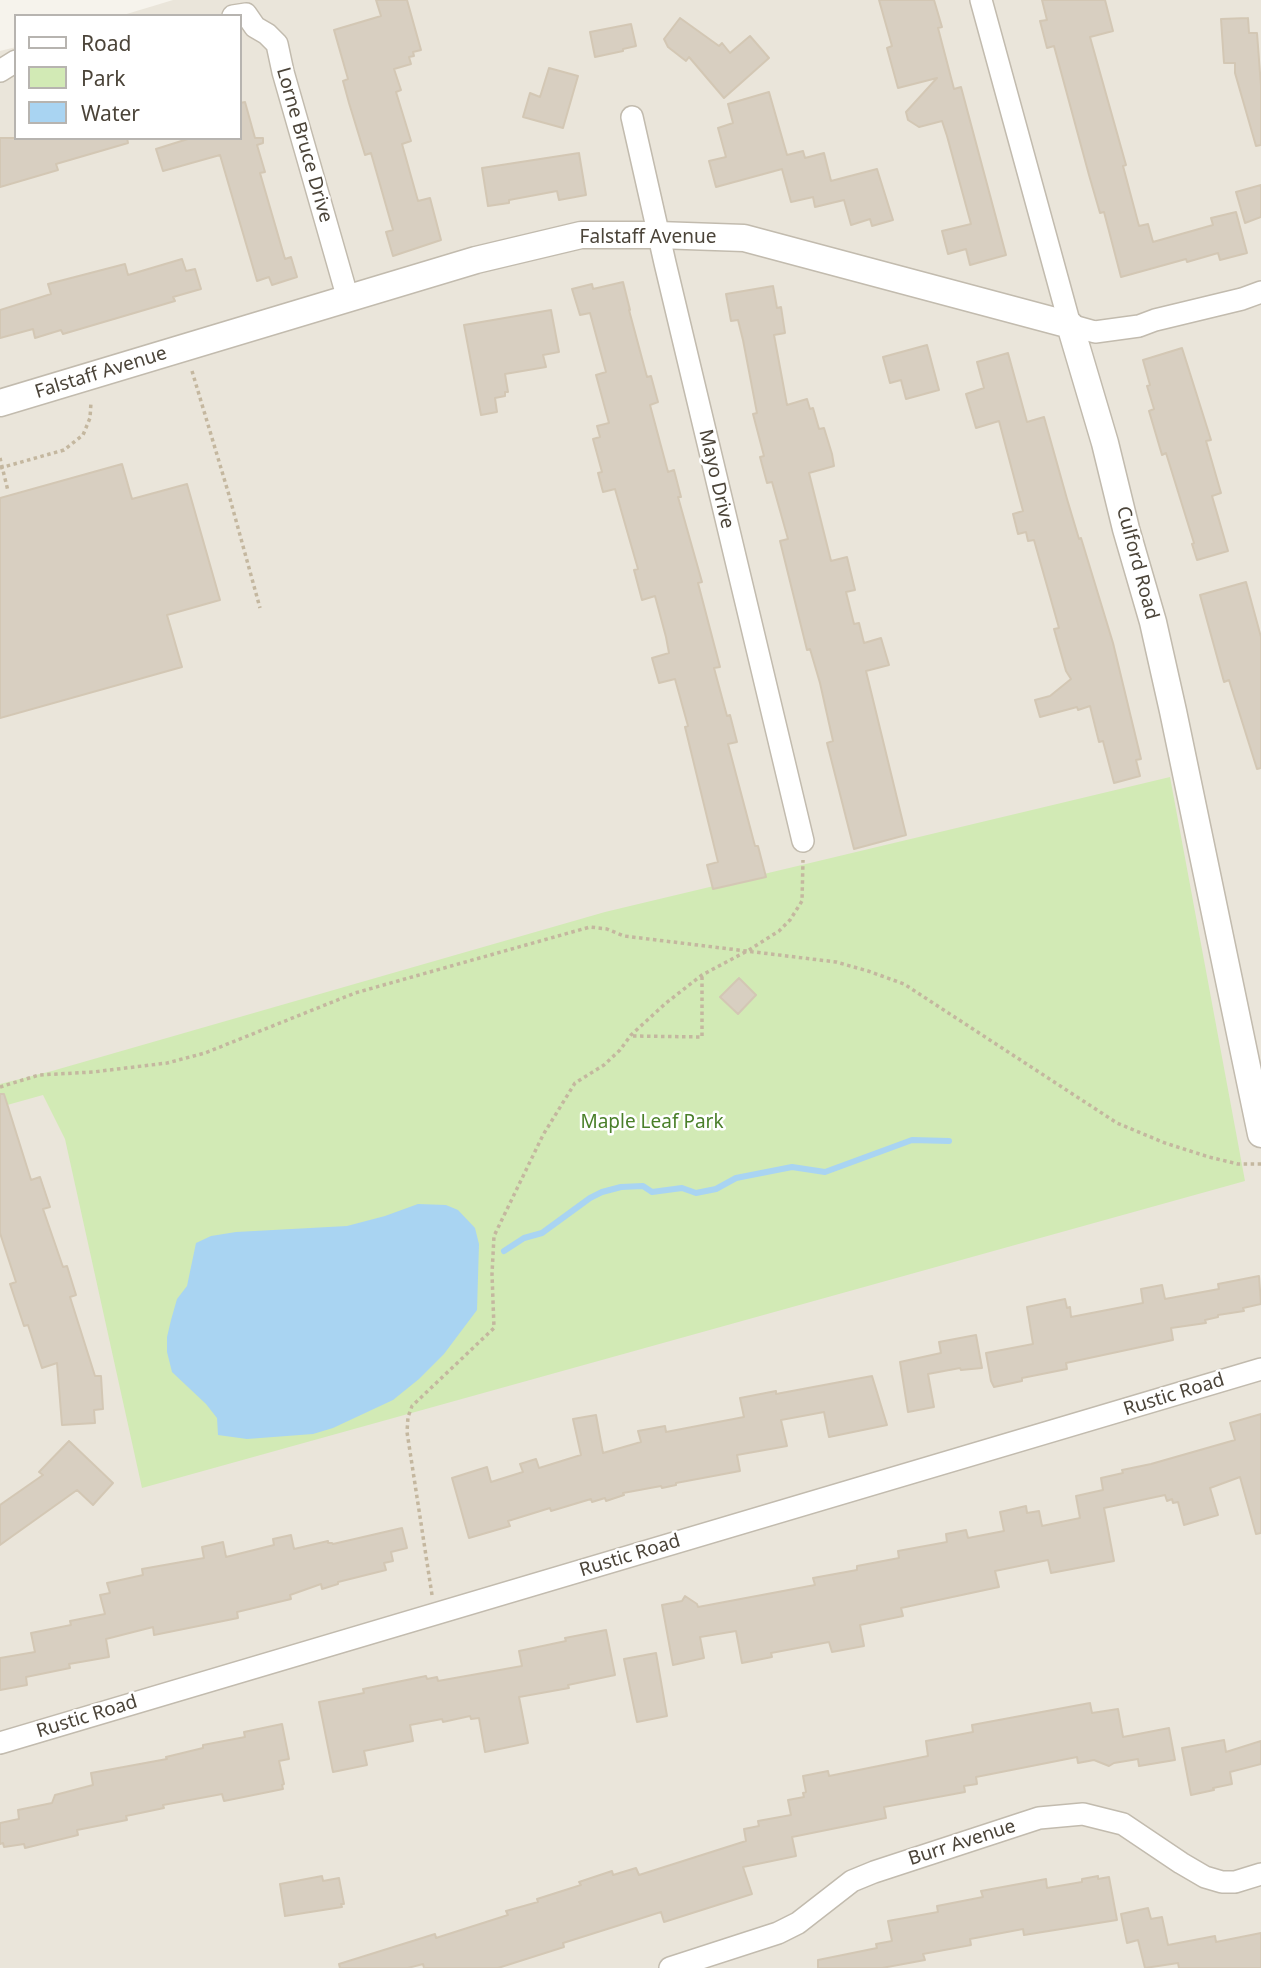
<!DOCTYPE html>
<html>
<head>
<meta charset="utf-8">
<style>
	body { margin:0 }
	#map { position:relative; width:1261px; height:1968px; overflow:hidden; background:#f6f3ec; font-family:"Noto Sans",sans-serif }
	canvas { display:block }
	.legend { position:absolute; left:14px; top:14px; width:228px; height:126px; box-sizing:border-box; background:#fff; border:2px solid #b7b4b0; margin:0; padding:9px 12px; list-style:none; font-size:21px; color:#4b4439 }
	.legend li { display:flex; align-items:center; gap:14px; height:35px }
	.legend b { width:35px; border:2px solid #b7b4b0 }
</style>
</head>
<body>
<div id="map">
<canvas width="1261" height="1968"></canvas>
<ul class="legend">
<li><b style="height:9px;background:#fff"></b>Road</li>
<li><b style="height:19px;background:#d2eab5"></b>Park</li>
<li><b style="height:19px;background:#a9d4f2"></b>Water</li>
</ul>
</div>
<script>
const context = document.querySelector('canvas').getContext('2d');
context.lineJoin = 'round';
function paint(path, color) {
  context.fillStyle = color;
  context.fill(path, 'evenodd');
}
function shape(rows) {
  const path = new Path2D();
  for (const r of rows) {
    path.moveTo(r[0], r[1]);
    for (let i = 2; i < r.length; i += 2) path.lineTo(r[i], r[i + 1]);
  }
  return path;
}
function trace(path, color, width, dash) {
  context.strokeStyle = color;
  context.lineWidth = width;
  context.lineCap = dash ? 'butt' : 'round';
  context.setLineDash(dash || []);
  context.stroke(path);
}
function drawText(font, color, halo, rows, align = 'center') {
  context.font = font + ' "Noto Sans",sans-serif';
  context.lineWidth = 5;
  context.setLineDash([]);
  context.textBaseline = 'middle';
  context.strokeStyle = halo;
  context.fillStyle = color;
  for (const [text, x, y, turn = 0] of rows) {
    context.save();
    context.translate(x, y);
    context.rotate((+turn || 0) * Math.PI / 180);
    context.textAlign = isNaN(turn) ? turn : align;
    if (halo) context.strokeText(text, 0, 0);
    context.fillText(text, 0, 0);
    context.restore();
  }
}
const residential = shape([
	[173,0,1261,0,1261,1968,0,1968,0,51,16,47,16,138,240,138,240,16,120,16]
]);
const green = shape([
	[1170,777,1245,1181,142,1488,65,1139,43,1095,0,1107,0,1084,52,1071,605,912]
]);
const water = shape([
	[418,1204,446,1205,458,1210,475,1228,479,1244,477,1310,444,1354,419,1379,393,1400,333,1428,313,1434,247,1439,218,1435,217,1418,206,1404,172,1372,167,1352,167,1337,171,1320,177,1299,187,1286,196,1243,211,1236,236,1232,347,1226,385,1216]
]);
const stream = shape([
	[504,1251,524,1238,542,1233,590,1198,602,1192,621,1187,643,1186,652,1192,682,1188,696,1193,716,1189,736,1178,792,1167,825,1172,912,1140,949,1141]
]);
const building = shape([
	[376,0,407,0,421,50,413,52,414,56,409,57,411,64,394,69,401,90,396,92,411,141,402,144,418,201,430,198,441,240,393,256,386,232,393,230,371,153,365,155,349,103,343,81,348,79,334,30,381,16,376,0],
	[879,0,934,0,942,27,938,28,954,89,961,87,1006,255,970,265,966,249,948,254,942,231,971,224,947,136,942,121,919,127,908,120,906,112,937,78,898,88,887,48,892,46,879,0],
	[1042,0,1105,0,1113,31,1090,37,1126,165,1123,166,1139,226,1148,224,1153,242,1213,225,1211,218,1236,212,1247,253,1220,260,1218,253,1187,262,1186,259,1121,277,1104,212,1100,213,1089,175,1054,46,1047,48,1040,21,1047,20,1042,0],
	[680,18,719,46,722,43,730,53,750,36,769,58,724,98,689,57,686,61,668,47,664,39,680,18],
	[1248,18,1249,33,1257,33,1261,86,1261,145,1256,146,1235,73,1235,63,1224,63,1221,19,1248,18],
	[631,24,636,46,623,49,623,51,595,57,590,32,631,24],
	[549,68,578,76,563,128,523,117,530,93,540,97,549,68],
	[769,92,787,155,803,151,805,158,824,153,831,181,877,169,893,220,872,226,870,219,851,225,844,200,815,207,813,197,791,202,782,169,716,187,709,161,726,157,718,128,733,123,728,104,769,92],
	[245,102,255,138,263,138,263,143,257,145,265,172,260,173,285,259,291,257,297,277,272,285,269,277,257,281,220,155,163,171,156,149,191,138,240,138,240,103,245,102],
	[0,138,127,138,128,143,56,164,58,170,0,187,0,138],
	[579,153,586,195,559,200,557,191,509,200,509,203,488,206,482,168,579,153],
	[1261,185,1261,217,1245,223,1236,192,1261,185],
	[182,259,186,271,195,269,201,289,173,297,175,301,63,334,61,330,35,338,33,329,0,338,0,310,51,294,48,284,125,264,128,275,182,259],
	[623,282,630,310,629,310,647,377,651,376,658,402,650,405,668,472,674,470,681,497,678,497,702,582,698,583,720,667,714,668,727,716,730,715,737,742,728,744,755,846,758,846,766,877,713,889,707,865,718,862,685,727,688,726,675,679,659,683,652,658,669,653,666,637,655,596,642,600,634,570,638,569,615,489,603,492,598,473,602,472,593,439,600,437,597,426,609,423,596,375,606,372,590,313,580,315,572,289,592,284,593,289,623,282],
	[773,286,777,308,781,307,785,333,774,335,787,405,807,399,810,409,813,408,819,429,824,428,832,454,834,466,809,473,831,561,847,557,855,590,846,592,854,624,859,623,864,643,881,638,889,665,866,671,906,835,854,849,827,743,833,741,820,683,810,649,807,650,780,541,788,539,772,482,767,483,760,457,764,456,753,414,757,413,743,340,738,320,731,321,726,294,773,286],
	[551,310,559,352,543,355,546,367,505,374,508,392,505,392,505,396,495,398,497,412,481,415,464,325,551,310],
	[927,345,939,390,906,399,901,380,890,383,883,357,927,345],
	[1182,348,1211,440,1206,441,1221,493,1212,496,1228,551,1197,560,1192,544,1194,543,1166,453,1162,455,1149,411,1154,409,1147,386,1150,385,1143,360,1182,348],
	[1008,353,1027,422,1044,417,1067,499,1079,539,1081,538,1113,643,1141,759,1136,760,1140,776,1114,783,1103,741,1099,742,1090,706,1078,710,1077,707,1040,717,1035,700,1050,696,1071,679,1066,671,1054,629,1059,628,1034,540,1028,541,1026,532,1018,534,1013,514,1023,511,999,421,976,428,966,394,984,388,977,362,1008,353],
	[122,464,132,499,187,484,220,600,167,615,182,667,0,718,0,498,122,464],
	[1246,582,1261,637,1261,768,1257,769,1229,680,1224,682,1200,595,1246,582],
	[739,978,756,995,738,1014,720,997,739,978],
	[0,1094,4,1094,31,1180,40,1177,50,1207,43,1209,63,1267,67,1266,76,1295,70,1297,95,1376,101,1376,103,1409,94,1410,95,1423,62,1425,57,1363,42,1368,28,1325,24,1326,10,1284,16,1282,0,1233,0,1094],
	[1259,1276,1261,1304,1243,1308,1244,1311,1218,1315,1218,1317,1205,1320,1206,1323,1171,1328,1173,1340,1066,1363,1067,1369,1022,1378,1022,1381,994,1387,991,1381,986,1353,1033,1344,1027,1307,1065,1299,1067,1308,1070,1307,1071,1317,1143,1303,1141,1289,1162,1285,1165,1299,1219,1289,1218,1284,1259,1276],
	[976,1335,982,1368,961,1370,960,1368,928,1374,934,1407,908,1412,900,1362,941,1353,939,1342,976,1335],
	[872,1376,887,1425,829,1437,824,1412,781,1420,787,1446,737,1455,740,1471,676,1483,676,1485,662,1488,661,1486,623,1493,624,1495,606,1501,605,1498,592,1502,591,1499,551,1511,550,1508,508,1521,510,1526,469,1538,452,1478,487,1467,491,1482,523,1472,520,1464,536,1459,539,1468,581,1455,573,1419,596,1415,603,1453,641,1442,638,1431,665,1426,666,1432,744,1417,740,1398,776,1391,776,1394,872,1376],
	[1261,1414,1261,1533,1256,1534,1240,1477,1210,1488,1218,1515,1184,1525,1178,1502,1173,1503,1172,1499,1167,1501,1165,1495,1104,1508,1114,1561,1051,1573,1048,1560,995,1571,999,1587,901,1608,903,1616,860,1625,864,1646,832,1652,829,1642,771,1653,772,1657,742,1663,736,1631,700,1637,704,1658,673,1665,662,1605,682,1601,685,1596,697,1604,698,1607,815,1585,813,1578,857,1570,857,1566,899,1558,898,1551,947,1542,946,1534,966,1530,968,1538,1004,1531,1000,1512,1026,1506,1027,1513,1039,1511,1042,1526,1080,1518,1076,1496,1103,1490,1101,1478,1123,1473,1122,1470,1151,1464,1235,1440,1230,1423,1261,1414],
	[69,1441,113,1483,93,1505,77,1490,0,1545,0,1505,43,1475,39,1472,69,1441],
	[402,1528,407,1548,391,1552,393,1561,384,1563,386,1570,338,1582,338,1584,322,1589,321,1584,290,1595,291,1599,237,1612,238,1618,154,1635,153,1627,106,1639,109,1657,69,1664,70,1668,26,1677,27,1685,0,1690,0,1658,35,1652,31,1633,71,1625,70,1621,105,1614,100,1595,110,1593,107,1583,143,1575,142,1569,204,1558,202,1547,223,1542,226,1557,274,1545,273,1539,291,1535,294,1549,328,1541,328,1543,332,1543,333,1544,402,1528],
	[606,1630,615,1675,568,1685,569,1688,519,1697,528,1743,485,1752,479,1718,471,1719,470,1716,443,1722,442,1719,410,1725,413,1741,364,1751,367,1765,333,1772,319,1702,364,1693,363,1689,426,1676,427,1679,437,1677,438,1681,522,1666,519,1651,566,1641,565,1638,606,1630],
	[656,1653,667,1716,637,1722,624,1659,656,1653],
	[1090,1703,1092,1713,1118,1709,1123,1737,1169,1728,1175,1760,1139,1766,1138,1759,1114,1763,1109,1766,1094,1760,1078,1763,1077,1757,976,1777,977,1784,964,1786,965,1792,884,1807,886,1818,792,1837,796,1856,743,1867,752,1894,664,1922,661,1912,563,1943,564,1947,498,1968,424,1968,423,1964,408,1968,340,1968,339,1964,435,1934,436,1938,508,1915,506,1911,538,1902,537,1899,581,1885,579,1882,612,1871,613,1875,636,1868,639,1875,746,1841,744,1829,759,1826,758,1821,791,1815,788,1800,804,1797,803,1793,806,1792,803,1776,828,1771,829,1776,928,1756,926,1741,973,1732,972,1725,1090,1703],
	[282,1724,289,1759,279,1761,284,1784,282,1785,283,1789,224,1801,222,1794,163,1805,164,1808,126,1816,127,1820,77,1830,78,1835,25,1848,24,1844,4,1847,3,1843,0,1844,0,1823,19,1819,18,1810,52,1803,55,1795,93,1785,91,1773,167,1759,166,1757,203,1748,203,1745,245,1737,244,1732,282,1724],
	[1224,1740,1226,1752,1261,1741,1261,1764,1230,1772,1232,1784,1213,1788,1214,1790,1191,1795,1182,1748,1224,1740],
	[322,1876,323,1881,339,1878,344,1904,341,1904,342,1907,285,1916,280,1884,322,1876],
	[1098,1876,1098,1879,1109,1877,1117,1920,1024,1935,1023,1929,970,1939,971,1945,923,1954,925,1960,882,1968,818,1968,818,1960,877,1948,876,1944,892,1941,888,1921,938,1912,937,1906,983,1897,981,1891,1046,1879,1047,1888,1082,1882,1082,1879,1098,1876],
	[1148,1908,1151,1919,1162,1917,1168,1945,1215,1936,1216,1942,1261,1933,1261,1968,1179,1968,1178,1963,1145,1968,1138,1940,1127,1943,1121,1914,1148,1908]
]);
const path = shape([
	[192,371,229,495,260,608],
	[0,458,8,491],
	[0,468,64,450,83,435,90,418,91,402],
	[633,1036,702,1037,702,975],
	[0,1087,39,1075,93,1072,167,1063,205,1053,355,993,590,927,607,929,624,936,836,962,868,971,904,984,1117,1123,1165,1143,1209,1157,1238,1164,1261,1164],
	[432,1595,407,1432,408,1417,412,1406,494,1328,492,1274,494,1236,543,1135,575,1083,604,1065,620,1050,631,1035,666,1003,702,975,749,950,779,931,790,920,802,901,803,860]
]);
const minor = shape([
	[981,0,1070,325,1095,332,1139,326,1155,320,1242,299,1261,292],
	[233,16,246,14,255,27,267,34,277,44,283,72,348,299],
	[0,71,16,61],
	[632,117,665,263,803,841],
	[0,1743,1261,1369],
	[670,1968,778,1933,798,1923,852,1881,874,1872,1039,1818,1083,1814,1123,1824,1181,1863,1205,1877,1222,1882,1235,1882,1261,1874]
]);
const tertiary = shape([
	[0,403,476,260,581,235,658,235,744,238,1070,325,1105,443,1126,529,1153,622,1173,711,1261,1134]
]);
const streetNames = [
	["Lorne Bruce Drive",304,145,74],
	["Falstaff Avenue",648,238],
	["Falstaff Avenue",101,373,-17],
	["Mayo Drive",716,479,77],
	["Culford Road",1137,563,75],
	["Rustic Road",1174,1395,-17],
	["Rustic Road",630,1556,-17],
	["Rustic Road",87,1717,-17],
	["Burr Avenue",962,1843,-18]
];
const parkNames = [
	["Maple Leaf Park",652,1123]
];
paint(residential, '#eae5da');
paint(green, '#d2eab5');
paint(water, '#a9d4f2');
trace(stream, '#a9d4f2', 6);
paint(building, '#d8cfc1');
trace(building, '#d3c7b4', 2);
trace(minor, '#c2bbae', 24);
trace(tertiary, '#c2bbae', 29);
trace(path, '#c4b79f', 3.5, [3.5, 3.5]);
trace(minor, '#fff', 21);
trace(tertiary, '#fff', 26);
drawText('19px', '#4b4439', '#fff', streetNames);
drawText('19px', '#4a7f2a', '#fff', parkNames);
</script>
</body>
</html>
